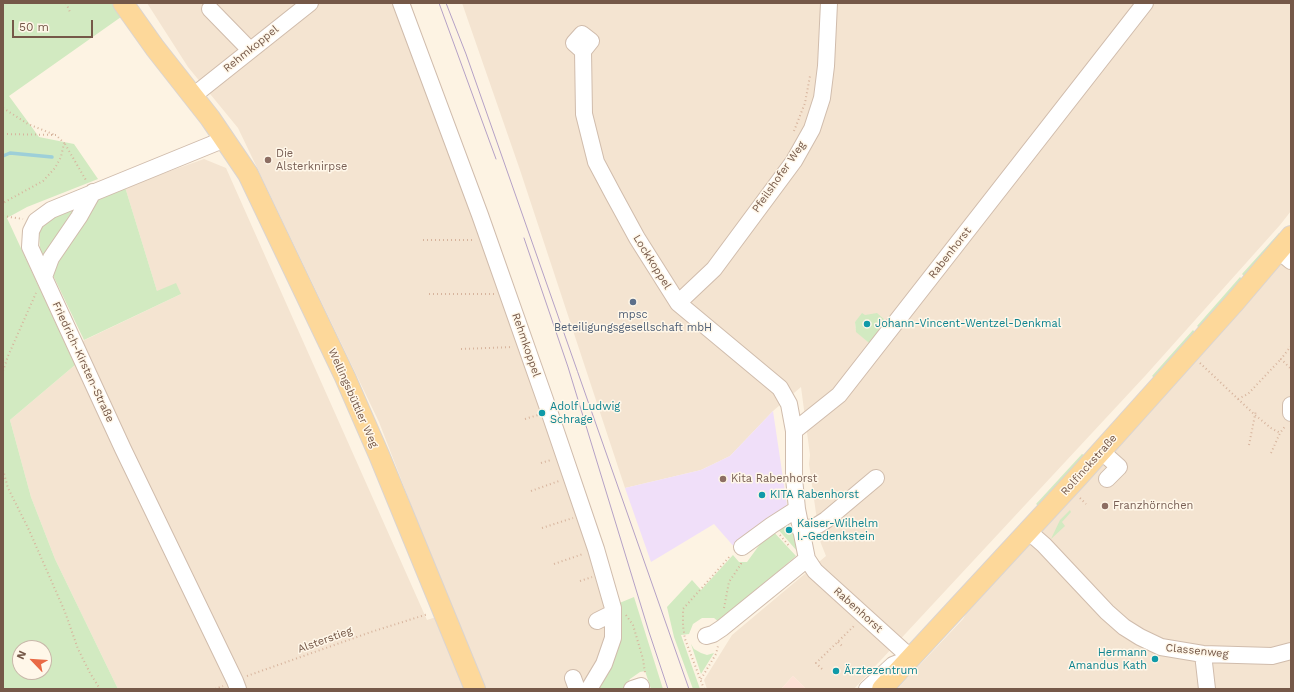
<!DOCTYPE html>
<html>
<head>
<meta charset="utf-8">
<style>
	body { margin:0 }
	#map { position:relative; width:1294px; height:692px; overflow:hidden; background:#fdf3e3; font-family:"Work Sans",sans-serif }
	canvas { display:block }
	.frame { position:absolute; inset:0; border:4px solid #755848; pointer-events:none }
	.north { position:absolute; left:12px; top:640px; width:40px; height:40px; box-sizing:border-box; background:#fff7e9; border:1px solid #c8b7a9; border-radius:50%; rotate:295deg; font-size:11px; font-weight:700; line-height:16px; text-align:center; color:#755848 }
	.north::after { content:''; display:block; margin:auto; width:14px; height:18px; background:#e96a45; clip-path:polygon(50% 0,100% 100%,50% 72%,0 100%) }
	.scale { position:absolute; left:12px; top:20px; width:81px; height:18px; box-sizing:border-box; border:2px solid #755848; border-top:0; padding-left:5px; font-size:12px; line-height:14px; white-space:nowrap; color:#755848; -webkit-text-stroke:3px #fff7e9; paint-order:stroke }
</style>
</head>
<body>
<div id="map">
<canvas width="1294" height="692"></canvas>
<div class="frame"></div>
<div class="north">N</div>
<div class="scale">50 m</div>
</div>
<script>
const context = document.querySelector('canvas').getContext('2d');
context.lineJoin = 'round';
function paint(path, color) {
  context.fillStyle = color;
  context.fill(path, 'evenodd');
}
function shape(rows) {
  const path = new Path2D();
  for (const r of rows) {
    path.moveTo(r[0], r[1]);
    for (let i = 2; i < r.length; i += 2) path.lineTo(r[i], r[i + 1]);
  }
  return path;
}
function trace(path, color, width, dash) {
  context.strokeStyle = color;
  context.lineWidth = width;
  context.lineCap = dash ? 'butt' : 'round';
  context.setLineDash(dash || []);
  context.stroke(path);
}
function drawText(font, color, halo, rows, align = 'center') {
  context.font = font + ' "Work Sans",sans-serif';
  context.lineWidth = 3;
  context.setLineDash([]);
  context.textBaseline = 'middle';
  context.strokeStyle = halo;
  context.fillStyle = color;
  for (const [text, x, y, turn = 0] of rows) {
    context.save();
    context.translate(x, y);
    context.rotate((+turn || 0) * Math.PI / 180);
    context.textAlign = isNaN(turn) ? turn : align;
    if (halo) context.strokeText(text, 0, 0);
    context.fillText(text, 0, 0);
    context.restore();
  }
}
const residential = shape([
	[147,3,411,3,538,402,604,598,607,627,602,648,594,669,580,689,482,689,379,422,238,128,188,67],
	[462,3,1291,3,1291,211,1280,225,1145,376,854,689,806,689,793,676,781,689,707,689,704,680,732,635,826,556,820,541,809,464,810,455,801,387,773,411,730,456,701,470,625,488,520,170],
	[865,315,869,343,856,331,855,322],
	[204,159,226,168,427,620,439,616,466,689,118,689,55,559,31,497,10,420,75,365,68,348,181,294,157,291,125,187],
	[1291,246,1291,689,897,689,963,619,967,612]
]);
const commercial = shape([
	[793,676,806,689,781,689]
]);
const education = shape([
	[773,411,787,505,736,549,714,524,651,562,625,488,701,470,730,456]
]);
const green = shape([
	[3,3,112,3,121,17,9,96,39,137,74,144,98,179,27,207,7,218,75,365,10,420,31,497,55,559,118,689,3,689],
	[20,648,44,648,44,672,20,672],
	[125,187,157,291,176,283,181,294,84,340,40,248,39,228,53,217],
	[1279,233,1282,236,1245,277,1242,274],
	[1240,277,1243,280,1202,330,1197,326],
	[862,313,865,315,877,313,886,321,869,343,856,332,855,322],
	[1193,330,1197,335,1156,379,1152,376],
	[1082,454,1086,456,1040,507,1036,504],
	[1070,510,1071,512,1062,522,1065,526,1051,539,1060,520],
	[784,523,789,525,794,528,797,551,776,527],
	[771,529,796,556,719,622,714,618,702,618,693,624,689,634,681,635,700,689,693,689,674,637,667,607,692,580,701,590,733,555,739,562,747,562],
	[634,597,663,689,651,689,645,671,640,672,630,679,623,689,594,689,617,604],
	[691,644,694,649,701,653,707,655,714,653,701,674]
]);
const stream = shape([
	[3,156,10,153,52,157]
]);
const path = shape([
	[66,3,70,12],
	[3,108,28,124,55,135],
	[794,131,805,103,810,76],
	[3,134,56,135,64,143,61,157,55,168,43,181,3,203],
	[65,144,87,182],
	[3,216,23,219],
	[423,240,475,240],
	[429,294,494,294],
	[1291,346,1281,359,1291,369],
	[461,349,513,347],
	[1200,363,1255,415,1271,428,1280,433],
	[3,371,8,356,36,293],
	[1238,399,1248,394,1281,359],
	[525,419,538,415],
	[1249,445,1256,410],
	[1271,453,1280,433,1286,425],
	[541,463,551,460],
	[3,470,8,488,29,530,65,612,78,649,90,673,100,689],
	[531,491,559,481],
	[1080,498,1086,504],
	[542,528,573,518],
	[780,535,790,547],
	[554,564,583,554],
	[580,581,592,577],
	[724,608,729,582,741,564,741,560],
	[626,615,633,625,643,659,645,673],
	[838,642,843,647],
	[822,669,816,663,855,625],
	[247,676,371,632,428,614],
	[701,679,716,654,718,646],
	[215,689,223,686],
	[704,689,685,639,683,626,683,609,731,555]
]);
const minor = shape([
	[401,3,480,215,549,411,596,549,613,608,613,638,604,664,589,689],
	[210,9,250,50],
	[583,51,574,43,582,34,591,41,583,51,584,114,596,162,613,194,637,238,678,303,780,388,789,404,794,431],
	[193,96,310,3],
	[225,139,51,210,36,221,31,231,30,247,123,449,235,681,238,689],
	[1279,251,1291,261],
	[44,277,51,258,79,217,93,192],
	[678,303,714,269,794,161,812,129,822,98,826,66,829,3],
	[1291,405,1291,413],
	[1101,451,1119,467,1107,479],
	[801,531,818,525,826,520,876,478],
	[1028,531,1044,545,1107,612,1124,627,1140,637,1161,647,1203,654,1272,656,1291,651],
	[742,547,772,525,797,509],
	[597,621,613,613],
	[706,636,713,634,722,628,807,559],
	[1203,654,1207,689],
	[573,678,577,689],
	[632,689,641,686],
	[867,689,893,665,911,658,815,571,807,559,797,509,794,478,794,431,839,395,1145,3]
]);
const major = shape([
	[123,3,155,48,210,118,248,174,345,377,379,455,475,689],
	[882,689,1078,477,1235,302,1291,236]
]);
const tram = shape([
	[439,3,496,159],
	[446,3,466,54,689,689],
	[524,238,568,367,649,632,668,689]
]);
const markers = [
	[268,160,4,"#8d6e63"],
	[633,302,4,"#5c6f8a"],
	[867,324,4,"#0f9aa8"],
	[542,413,4,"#0f9aa8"],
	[723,479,4,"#8d6e63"],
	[762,495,4,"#0f9aa8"],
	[1105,506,4,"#8d6e63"],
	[789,530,4,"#0f9aa8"],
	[1155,659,4,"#0f9aa8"],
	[836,671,4,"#0f9aa8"]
];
const streetNames = [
	["Rehmkoppel",251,49,-39],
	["Pfeilshofer Weg",779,177,-55],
	["Rabenhorst",950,253,-52],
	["Lockkoppel",652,262,58],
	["Rehmkoppel",526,345,71],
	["Friedrich-Kirsten-Straße",83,362,65],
	["Wellingsbüttler Weg",353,398,66],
	["Rolfinckstraße",1089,465,-48],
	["Rabenhorst",858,610,42],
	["Alsterstieg",325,640,-20],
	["Classenweg",1197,651,6]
];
const educationNames = [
	["Die",276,154],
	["Alsterknirpse",276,167],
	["Kita Rabenhorst",731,479],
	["Franzhörnchen",1113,506]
];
const serviceNames = [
	["mpsc",633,315],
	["Beteiligungsgesellschaft mbH",633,328]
];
const cultureNames = [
	["Johann-Vincent-Wentzel-Denkmal",875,324],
	["Adolf Ludwig",550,407],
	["Schrage",550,420],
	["KITA Rabenhorst",770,495],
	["Kaiser-Wilhelm",797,524],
	["I.-Gedenkstein",797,537],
	["Hermann",1147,653,"right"],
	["Amandus Kath",1147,666,"right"],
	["Ärztezentrum",844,671]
];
paint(residential, '#f4e4d1');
paint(commercial, '#fde2d6');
paint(education, '#f0dff9');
paint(green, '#d2eac1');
trace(stream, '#9dcfd8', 3.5);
trace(minor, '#d0bcac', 18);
trace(major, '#dbd4cf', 22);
trace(path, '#d7b49d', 2, [1, 3]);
trace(minor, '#fff', 16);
trace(major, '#fdd89a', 20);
trace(tram, '#b5a1c6', 1);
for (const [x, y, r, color] of markers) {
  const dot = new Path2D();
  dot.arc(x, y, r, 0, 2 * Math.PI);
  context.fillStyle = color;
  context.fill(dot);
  trace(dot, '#fff7e9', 1.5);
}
drawText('11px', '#755848', '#fff7e9', streetNames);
drawText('11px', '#785e54', '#fff7e9', educationNames, 'left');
drawText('11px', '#4e5e75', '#fff7e9', serviceNames);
drawText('11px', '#0d838f', '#fff7e9', cultureNames, 'left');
</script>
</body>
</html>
